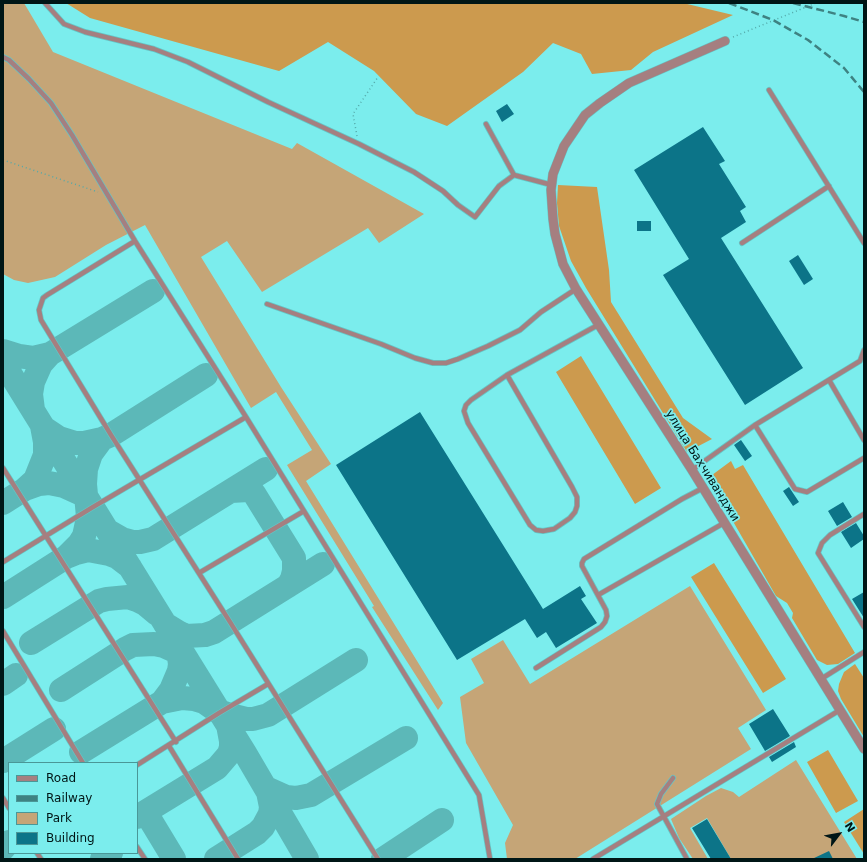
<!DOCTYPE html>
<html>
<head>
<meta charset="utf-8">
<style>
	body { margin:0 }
	#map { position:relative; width:867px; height:862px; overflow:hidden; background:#7beded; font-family:"DejaVu Sans",sans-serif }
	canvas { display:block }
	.frame { position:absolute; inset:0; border:4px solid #001616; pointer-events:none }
	.legend { position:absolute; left:8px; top:762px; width:130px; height:92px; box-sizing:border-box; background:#7beded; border:1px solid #4a9797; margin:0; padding:5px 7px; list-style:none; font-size:12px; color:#001616 }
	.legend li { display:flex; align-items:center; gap:8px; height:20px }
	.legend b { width:20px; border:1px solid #4a9797 }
	.north { position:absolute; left:819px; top:814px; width:40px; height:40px; -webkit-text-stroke:3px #7beded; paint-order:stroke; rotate:58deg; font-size:11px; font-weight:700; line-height:16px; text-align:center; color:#001616 }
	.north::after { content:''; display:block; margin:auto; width:14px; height:18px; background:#001616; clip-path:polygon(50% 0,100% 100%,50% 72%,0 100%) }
</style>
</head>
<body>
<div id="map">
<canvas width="867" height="862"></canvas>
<div class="frame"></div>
<ul class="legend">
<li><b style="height:5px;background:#a57f80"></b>Road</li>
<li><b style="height:5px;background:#3e8282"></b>Railway</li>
<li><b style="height:11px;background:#c5a577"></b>Park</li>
<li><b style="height:11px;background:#0c7488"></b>Building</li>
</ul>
<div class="north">N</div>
</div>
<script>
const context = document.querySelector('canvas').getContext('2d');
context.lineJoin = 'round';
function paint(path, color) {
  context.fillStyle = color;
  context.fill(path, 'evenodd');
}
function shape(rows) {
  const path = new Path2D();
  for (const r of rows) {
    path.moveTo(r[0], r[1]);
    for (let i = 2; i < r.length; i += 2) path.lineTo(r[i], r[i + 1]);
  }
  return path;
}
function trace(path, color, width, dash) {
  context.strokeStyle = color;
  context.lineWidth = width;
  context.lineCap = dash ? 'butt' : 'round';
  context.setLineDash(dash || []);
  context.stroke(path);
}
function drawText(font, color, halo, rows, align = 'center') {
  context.font = font + ' "DejaVu Sans",sans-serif';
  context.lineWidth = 3.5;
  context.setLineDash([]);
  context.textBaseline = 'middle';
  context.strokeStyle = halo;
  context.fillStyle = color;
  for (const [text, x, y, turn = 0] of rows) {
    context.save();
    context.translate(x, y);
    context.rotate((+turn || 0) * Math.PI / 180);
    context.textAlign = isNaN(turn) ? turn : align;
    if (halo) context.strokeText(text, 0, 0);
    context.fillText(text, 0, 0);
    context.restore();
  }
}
const green = shape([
	[3,3,24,3,53,52,292,149,297,143,424,214,379,243,368,228,262,292,227,241,201,257,281,387,331,464,306,481,443,703,438,710,372,607,374,606,287,465,312,450,276,392,251,408,145,225,106,245,55,277,28,283,14,280,3,274],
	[690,586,766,710,738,728,751,749,575,859,507,859,505,843,513,825,466,743,460,697,484,683,471,659,503,640,530,684],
	[796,760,857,859,731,859,707,818,690,828,708,859,693,859,679,838,671,819,706,796,721,788,733,792,739,797]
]);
const forest = shape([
	[66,3,683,3,733,15,653,52,631,70,592,74,581,54,553,43,523,72,447,126,416,114,374,71,328,42,279,71,90,18],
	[558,185,597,187,609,270,611,302,683,418,712,439,687,452,586,288,571,261,559,226,557,203],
	[581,356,661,488,635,504,556,372],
	[731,461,735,469,743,465,855,653,838,664,827,665,817,660,792,618,793,613,787,603,776,596,708,478],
	[714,563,786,679,763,693,691,577],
	[855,664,864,678,864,737,841,699,838,691,839,684,844,672],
	[828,750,858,801,836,813,807,762],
	[864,809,864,854,844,822]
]);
const taxiway = shape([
	[3,351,19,356,33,358,50,354,153,291],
	[3,362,245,753,307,859],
	[33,410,31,394,33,382,41,364,50,354],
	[44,428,59,438,75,443,84,443,102,439,111,435,206,375],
	[25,489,39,484,49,483,64,486,86,496],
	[231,491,248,490,252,491,255,495,294,558,294,571,292,579,288,586],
	[3,503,25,489,35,480,45,455,45,442,42,426],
	[108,531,122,539,133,542,140,542,153,539,266,469],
	[66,557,79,544,84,536,86,527,88,517,85,484,86,469,91,454,102,439],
	[3,597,66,557,76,553,88,550,109,554,117,557,130,567],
	[165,624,178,632,186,636,205,635,214,632,323,564],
	[31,643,99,601,107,599,128,597,137,600,145,604,157,614],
	[3,684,16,675],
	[61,690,125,649,133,645,154,644,164,646,175,651,187,660],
	[162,702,171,690,179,671,180,664,177,643],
	[219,711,230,715,246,719,253,719,268,715,356,660],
	[81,752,162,702,182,698,194,699,204,702,221,714],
	[3,761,54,729],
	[266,788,286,797,296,798,311,795,406,738],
	[152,808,149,815,151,821,174,859],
	[137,817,217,768,229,754,231,747,231,741,228,725],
	[3,849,9,842],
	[102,859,111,853],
	[216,859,257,833,263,827,270,814,271,807,268,792],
	[383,859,442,820]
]);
const building = shape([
	[507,104,514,114,502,122,496,111],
	[703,127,725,161,719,164,746,207,740,211,746,222,721,238,803,368,745,405,663,275,689,259,634,170],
	[637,221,651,221,651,231,637,231],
	[798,255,813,279,804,285,789,261],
	[420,412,543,609,580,586,586,596,581,599,597,623,556,648,546,632,537,638,525,619,457,660,336,465],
	[741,440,752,456,745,461,734,445],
	[789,487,799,502,793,506,783,491],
	[843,502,852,517,837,526,828,511],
	[856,523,864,536,864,539,851,548,841,532],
	[864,592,864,618,852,599],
	[773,709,790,736,765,751,749,724],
	[794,742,796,747,772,762,769,757],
	[707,819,731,859,711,859,692,828],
	[829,851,833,859,812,859]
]);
const path = shape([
	[733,37,816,3],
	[357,136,353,114,378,77],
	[3,160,98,192]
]);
const lane = shape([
	[45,3,64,24,85,32,154,49,188,62,268,102,359,144,414,172,443,191,458,205,475,217,499,186,514,175,552,185],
	[3,57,9,60,29,79,51,103,72,135,135,241,246,417,479,795,490,859],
	[769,90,864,243],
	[486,124,514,175],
	[135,241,47,295,43,298,39,310,41,320,111,435,230,622,378,859],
	[742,243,829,186],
	[267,304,381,344,415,358,433,363,446,363,458,359,488,346,520,330,541,312,576,289],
	[507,375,572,487,577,497,577,506,575,512,570,518,554,529,543,531,536,530,530,525,468,423,464,411,466,405,471,400,507,375,598,325],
	[829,380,864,440],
	[755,425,795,489,807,492,864,458],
	[3,468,176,742],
	[692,470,755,425,860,361,864,350],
	[864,514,830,535,822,543,818,553,864,627],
	[3,562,93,507,246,417],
	[199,573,304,511],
	[598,595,724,523],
	[3,631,83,763],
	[536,668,601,627,605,622,607,616,606,610,582,566,582,563,584,559,682,499,703,488],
	[821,679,864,652],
	[169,746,238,859],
	[137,765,219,713,268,684],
	[673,778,661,794,657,804,687,859],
	[3,798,9,808],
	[137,847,145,859],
	[37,853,41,859],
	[593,859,840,710]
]);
const street = shape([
	[725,41,629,83,600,103,585,115,564,146,553,174,551,190,553,219,555,234,563,264,576,289,692,470,864,749]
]);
const rail = shape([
	[729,3,773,20,808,40,844,68,864,92],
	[793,3,844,16,864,22]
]);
const streetNames = [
	["улица Бахчиванджи",702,466,58]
];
paint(green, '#c5a577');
paint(forest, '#cc9a4e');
trace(taxiway, '#5cb8b8', 24);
paint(building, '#0c7488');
trace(lane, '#65c6c6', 6);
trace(street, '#65c6c6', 10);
trace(path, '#54a9a9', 1.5, [1, 3]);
trace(lane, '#a57f80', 4.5);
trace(street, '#a57f80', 9);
trace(rail, '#3e8282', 2.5, [8, 4]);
drawText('12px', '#001616', '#7beded', streetNames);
</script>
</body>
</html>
